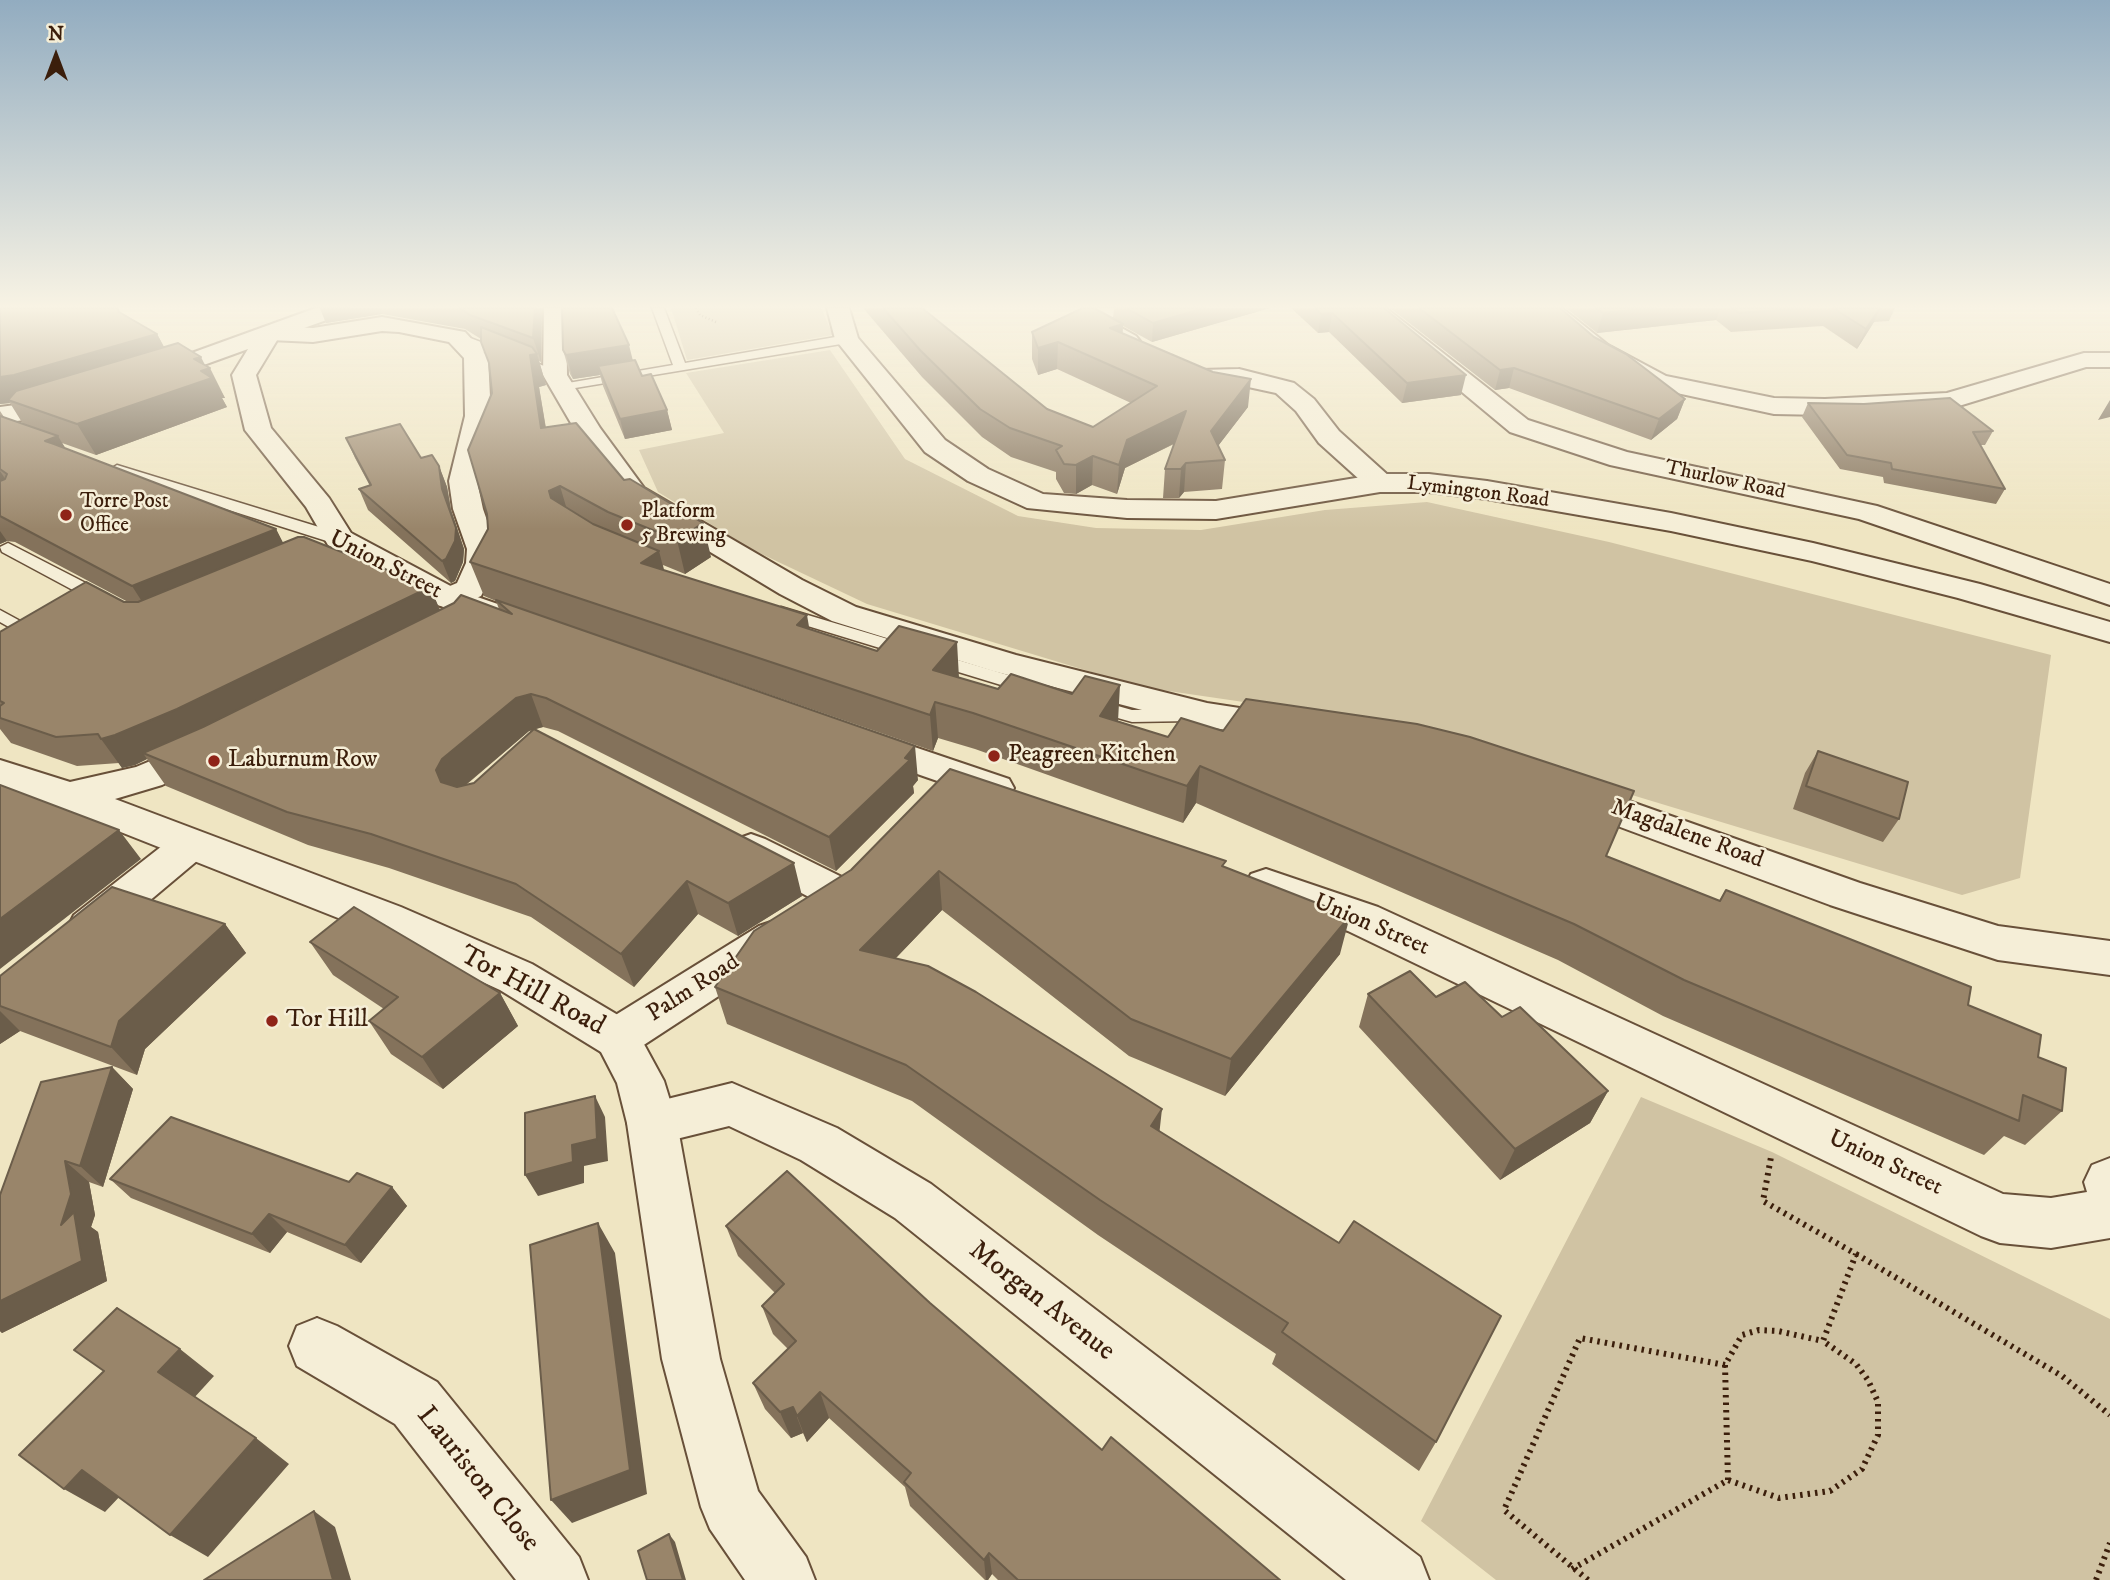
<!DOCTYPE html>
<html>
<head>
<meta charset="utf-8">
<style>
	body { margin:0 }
	#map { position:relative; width:2110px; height:1580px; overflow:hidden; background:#efe5c2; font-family:"IM FELL DW Pica",serif }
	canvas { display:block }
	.north { position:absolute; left:21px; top:21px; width:70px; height:70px; -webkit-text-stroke:5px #f5eed7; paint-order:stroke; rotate:0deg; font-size:19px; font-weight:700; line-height:28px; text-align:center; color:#3b1e0b }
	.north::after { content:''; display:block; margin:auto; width:24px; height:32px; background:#3b1e0b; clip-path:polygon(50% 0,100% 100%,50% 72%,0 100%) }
</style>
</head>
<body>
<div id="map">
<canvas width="2110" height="1580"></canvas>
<div class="north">N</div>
</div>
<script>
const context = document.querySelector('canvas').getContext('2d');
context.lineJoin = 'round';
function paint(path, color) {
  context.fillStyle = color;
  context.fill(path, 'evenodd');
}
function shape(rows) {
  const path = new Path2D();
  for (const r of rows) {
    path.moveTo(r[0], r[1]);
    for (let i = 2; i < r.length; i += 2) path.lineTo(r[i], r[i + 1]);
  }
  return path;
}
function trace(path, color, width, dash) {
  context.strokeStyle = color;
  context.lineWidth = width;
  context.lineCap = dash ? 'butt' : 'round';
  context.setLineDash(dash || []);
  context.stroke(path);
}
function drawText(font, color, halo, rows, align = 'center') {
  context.font = font + ' "IM FELL DW Pica",serif';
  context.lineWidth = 5;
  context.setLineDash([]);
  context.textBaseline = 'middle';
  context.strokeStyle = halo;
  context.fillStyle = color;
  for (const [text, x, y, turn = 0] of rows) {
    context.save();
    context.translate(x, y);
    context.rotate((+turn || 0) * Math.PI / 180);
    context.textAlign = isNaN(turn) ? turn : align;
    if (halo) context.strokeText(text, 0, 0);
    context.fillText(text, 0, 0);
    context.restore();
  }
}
const green = shape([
	[671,308,821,308,833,335,687,360],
	[830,350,905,459,1018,516,1096,528,1201,530,1325,510,1427,502,1609,542,2051,655,2020,878,1962,895,1401,725,1141,687,867,604,751,549,658,492,639,450,724,433,686,373],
	[1641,1097,1772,1152,2110,1319,2110,1580,1496,1580,1421,1521]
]);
const pathFar1 = shape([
	[696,308,700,315,716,322]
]);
const path = shape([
	[1856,1254,2062,1376,2110,1415],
	[1725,1365,1728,1480],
	[1572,1569,1728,1480,1779,1498,1830,1491,1862,1469,1878,1435,1878,1402,1868,1380,1856,1364,1823,1341,1856,1254,1763,1201,1771,1157],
	[1588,1580,1504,1510,1580,1338,1725,1365,1742,1335,1759,1330,1778,1331,1823,1341],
	[2096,1580,2110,1543]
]);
const service = shape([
	[652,308,664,308,685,363,847,335,853,339,847,343,557,391,555,388,562,384,673,365,652,308],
	[457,333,560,372,562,375,560,378,550,378,452,340,452,334,457,333],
	[117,465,345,535,347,539,345,543,333,543,112,473,109,470,117,465],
	[8,543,109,595,112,599,103,604,97,603,2,552,0,547,8,543],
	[781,607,1038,684,1041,688,1038,692,1024,692,775,616,772,612,781,607],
	[0,610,35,629,29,646,0,661,0,647,14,639,16,631,0,622,0,610],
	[1093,699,1132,710,1192,709,1199,710,1202,715,1199,720,1192,721,1132,722,1086,709,1083,705,1086,701,1093,699]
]);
const minor = shape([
	[544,308,566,308,567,375,600,428,644,488,802,580,856,607,1016,655,1207,703,1285,715,1298,719,1303,727,1298,735,1285,739,1207,727,993,671,832,621,780,594,624,500,575,430,543,375,544,308],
	[1097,308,1122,308,1109,321,1136,336,1140,341,1136,346,1120,346,1086,327,1082,322,1097,308],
	[1361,308,1386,308,1528,420,1627,452,1877,506,2110,584,2110,605,1859,519,1610,465,1510,432,1361,308],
	[1537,308,1562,308,1608,345,1666,376,1774,398,1825,399,1947,393,2084,353,2110,353,2110,367,2086,367,1949,409,1825,415,1774,414,1649,387,1590,355,1537,308],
	[382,317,465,332,488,357,491,416,477,481,483,509,497,549,498,563,481,596,460,605,449,608,438,605,433,598,438,591,457,583,466,563,467,549,453,509,449,481,465,416,464,358,449,342,399,332,382,331,313,342,270,340,262,338,258,333,262,328,270,326,313,328,382,317],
	[1239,369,1294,383,1314,399,1339,431,1390,477,1394,483,1390,489,1380,492,1370,489,1319,443,1296,411,1276,393,1239,385,1199,386,1190,383,1186,378,1190,373,1199,370,1239,369],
	[1575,782,1860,883,1998,926,2110,941,2110,975,1998,960,1830,905,1561,805,1556,795,1561,785,1575,782],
	[190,830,204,835,210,845,204,855,104,939,89,944,74,939,68,927,74,915,176,835,190,830],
	[751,834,765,839,856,884,862,895,856,906,841,911,826,906,737,859,731,849,737,839,751,834],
	[774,921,789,926,796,938,789,950,633,1052,617,1058,601,1052,594,1038,601,1024,759,926,774,921],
	[732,1083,837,1128,931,1184,1420,1557,1429,1580,1346,1580,895,1218,801,1160,729,1126,652,1145,635,1139,627,1123,635,1107,732,1083],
	[317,1318,337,1326,437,1382,579,1557,588,1580,516,1580,395,1424,297,1366,289,1346,297,1326,317,1318]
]);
const tertiary = shape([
	[316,308,349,308,346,313,279,337,256,375,271,428,329,498,351,533,460,591,518,611,522,618,518,625,506,628,494,625,438,605,328,545,306,507,245,430,232,375,248,349,151,384,142,381,138,376,142,371,316,308],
	[827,308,849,308,858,338,945,440,988,469,1043,494,1127,500,1216,501,1380,474,1429,474,1487,481,1671,513,1813,543,1980,584,2110,622,2110,642,1958,598,1812,561,1671,531,1487,499,1429,492,1380,492,1216,519,1127,518,1027,508,968,481,925,452,835,339,827,308],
	[66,393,75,396,79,401,75,406,33,419,0,423,0,407,30,403,66,393],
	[867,731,1009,779,1014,788,1009,797,995,801,854,752,849,743,854,734,867,731],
	[203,739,216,743,222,752,216,761,162,785,115,799,401,907,532,964,633,1024,664,1081,677,1123,720,1359,758,1491,806,1557,815,1580,745,1580,710,1529,701,1507,662,1359,627,1123,617,1083,601,1052,500,990,371,931,55,806,0,787,0,760,70,782,136,767,203,739],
	[1266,869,1378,907,2003,1194,2051,1198,2087,1192,2084,1182,2092,1165,2110,1158,2110,1238,2051,1248,2000,1243,1981,1236,1348,931,1251,896,1245,885,1251,874,1266,869]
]);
const wall = shape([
	[0,308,118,308,120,312,157,334,164,347,205,365,225,398,222,398,227,407,96,455,62,443,66,449,276,529,283,544,430,587,440,610,499,609,496,601,484,596,470,562,488,529,492,393,490,368,481,339,465,329,382,314,326,323,320,308,542,308,541,362,539,361,546,385,539,387,546,428,624,480,711,557,685,574,663,565,664,571,810,629,959,678,1118,721,1168,737,1606,856,1719,901,1726,890,1968,1005,2038,1057,2062,1111,2025,1145,2004,1136,1984,1155,1663,1016,1558,960,1196,803,1183,823,975,749,938,738,933,751,545,617,918,780,913,786,914,793,836,871,558,731,543,727,535,729,802,896,738,936,698,914,634,987,531,917,389,868,308,845,166,786,147,759,135,765,122,768,119,763,77,766,11,743,0,729,0,632,124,602,128,602,15,542,7,541,0,544,0,411,4,417,23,424,10,403,0,404],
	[533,730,474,783,466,785,529,731],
	[863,308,922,308,1047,409,1093,427,1131,403,1057,369,1038,375,1032,359,1032,332,1113,319,1114,308,1270,308,1152,342,1123,326,1122,333,1248,407,1218,446,1225,460,1222,489,1184,492,1179,498,1163,498,1165,469,1174,444,1125,468,1117,494,1092,485,1076,494,1064,493,1056,479,1056,472,1011,457,982,437,922,377],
	[1291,308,1384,308,1461,395,1402,403,1329,332,1318,333],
	[1390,308,1560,308,1594,337,1685,399,1677,419,1651,440,1509,388,1495,390],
	[1566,308,1895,308,1889,321,1874,322,1857,349,1823,326,1731,332,1716,320,1597,333],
	[613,310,633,361,642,376,667,410,672,430,625,439,603,386,600,375,573,379,570,374,563,350],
	[1808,403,1993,431,1985,445,1980,445,2005,489,1996,504,1884,483,1883,477,1840,469,1802,417],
	[346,438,421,458,439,466,447,487,451,510,464,549,463,562,455,581,451,583,368,510,359,489,370,486,355,458],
	[1818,751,1899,819,1883,842,1793,809,1805,773],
	[1225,867,1340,954,1225,1096,1129,1056,942,910,895,959,1160,1132,1436,1442,1419,1471,1272,1364,1276,1354,1098,1235,912,1101,727,1024,715,987,851,870],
	[225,924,246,953,145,1049,137,1075,20,1031,0,1044,0,1006],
	[310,942,500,993,518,1026,443,1089,391,1054,369,1021,384,1009,333,975],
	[1368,994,1436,997,1608,1091,1590,1123,1500,1180,1359,1027],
	[112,1067,133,1089,103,1187,89,1182,95,1215,91,1227,98,1232,107,1281,2,1333,0,1331,0,1195],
	[110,1179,349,1182,392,1187,407,1206,361,1263,287,1232,270,1253,131,1198],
	[726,1226,930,1303,1102,1450,1280,1580,998,1580,992,1574,988,1580,985,1580,910,1506,905,1487,829,1418,807,1442,803,1433,791,1438,765,1409,753,1383,788,1349,773,1334,762,1306,775,1293,738,1256]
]);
const shadedWall = shape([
	[320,308,380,308,382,314,326,323],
	[535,308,542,308,541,362,533,338],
	[1205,308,1270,308,1152,342,1153,323],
	[1655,308,1720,308,1716,320,1597,333,1603,313],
	[1880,308,1874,322,1857,349,1866,329],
	[1332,313,1329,332,1318,333,1321,314],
	[1123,324,1122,351,1110,328],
	[157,334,170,358,8,400,10,403,0,404,0,377],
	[1058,342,1057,369,1038,375,1038,348],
	[629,345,635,369,598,366,600,375,573,379,566,355],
	[537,354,546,385,539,387,551,461,541,428,530,355],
	[201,357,207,369,210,368,225,398,222,398,227,407,96,455,77,424,194,359],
	[1514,368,1509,388,1495,390,1500,370],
	[1466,375,1461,395,1402,403,1407,383],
	[1251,379,1248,407,1208,459,1211,431],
	[1685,399,1677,419,1651,440,1659,419],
	[2110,400,2110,417,2098,420],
	[667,410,672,430,625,439,620,419],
	[1186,411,1183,439,1125,468,1117,494,1119,465,1127,440],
	[58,436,74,463,45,441],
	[1093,456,1092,485,1076,494,1076,465],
	[1186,463,1184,492,1179,498,1181,469],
	[439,466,447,487,451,510,464,549,463,562,455,581,451,583,442,561,442,489],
	[0,471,16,495,0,501],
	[560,486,570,520,560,525,549,491],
	[703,523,711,557,685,574,677,540],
	[276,529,290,556,150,614,132,586],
	[0,531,7,541,0,544],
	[659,551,668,586,641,563],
	[430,587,442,615,196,738,143,753,147,759,135,765,122,768,101,739],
	[807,615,813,650,797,625],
	[957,642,959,678,933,670],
	[1120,685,1118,721,1098,752,1100,716],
	[531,694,543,727,529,731,457,792,441,782,436,770,442,759,516,698],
	[935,702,938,738,933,751,930,715],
	[915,746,918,780,913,786,914,793,836,871,829,837,905,758],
	[1200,766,1196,803,1183,823,1187,786],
	[119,830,141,859,0,969,0,919],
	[794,863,802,896,738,936,728,903],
	[939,871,942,910,867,988,860,950],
	[687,881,698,914,634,987,621,954],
	[1350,916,1340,954,1225,1096,1231,1059],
	[225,924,246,953,145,1049,137,1075,111,1047,119,1021],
	[500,993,518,1026,443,1089,422,1057],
	[0,1011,20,1031,0,1044],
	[112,1067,133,1089,103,1187,80,1166],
	[1608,1091,1590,1123,1500,1180,1515,1149],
	[595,1096,605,1117,608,1161,584,1166,584,1183,538,1196,525,1175,572,1145],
	[1162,1109,1158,1145,1151,1126],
	[65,1161,89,1182,95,1215,91,1227,98,1232,107,1281,2,1333,0,1331,0,1301,61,1225],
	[392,1187,407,1206,361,1263,345,1245],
	[269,1214,287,1232,270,1253,252,1234],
	[598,1223,615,1253,647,1494,572,1523,551,1500],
	[180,1349,214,1376,193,1399,158,1372],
	[820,1392,829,1418,807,1442,797,1416],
	[793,1407,803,1433,791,1438,780,1412],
	[256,1438,289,1464,208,1557,170,1535],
	[82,1470,122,1494,105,1512,64,1489],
	[314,1511,335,1527,351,1580,333,1580],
	[669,1534,675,1542,686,1580,683,1580],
	[989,1553,992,1574,988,1580,986,1580,984,1560]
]);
const building = shape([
	[0,308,117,308,119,312,157,334,14,375,0,377,0,308],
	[460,308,535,308,533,338,470,315,460,308],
	[562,308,612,308,629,345,566,355,563,350,562,308],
	[883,308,922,308,1047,409,1093,427,1157,386,1058,342,1038,348,1032,332,1083,308,1094,308,1123,324,1110,328,1213,372,1251,379,1211,431,1225,460,1186,463,1181,469,1165,469,1186,411,1127,440,1119,465,1093,456,1076,465,1064,464,1056,450,1062,446,1010,428,980,409,920,350,883,308],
	[1126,308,1205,308,1153,323,1126,308],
	[1315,308,1384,308,1466,375,1407,383,1332,313,1321,314,1315,308],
	[1419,308,1560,308,1594,337,1626,354,1685,399,1659,419,1514,368,1500,370,1419,308],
	[1596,308,1655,308,1603,313,1596,308],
	[1732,308,1810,308,1739,313,1732,308],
	[1833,308,1880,308,1866,329,1833,308],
	[481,327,532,347,537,354,530,355,541,428,576,423,624,480,630,479,703,523,677,540,608,512,560,486,549,491,551,498,593,524,659,551,641,563,807,615,797,625,877,651,899,626,957,642,933,670,998,689,1011,674,1072,694,1085,676,1120,685,1100,716,1168,737,1181,718,1223,731,1246,699,1417,724,1470,737,1634,791,1606,856,1720,901,1726,890,1971,987,1968,1005,2041,1035,2038,1057,2066,1068,2062,1111,2023,1095,2019,1121,1684,980,1574,924,1200,766,1187,786,973,713,935,702,930,715,470,562,488,529,487,514,468,450,492,393,489,363,481,342,481,327],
	[178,343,201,357,194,359,210,368,201,371,212,378,77,424,8,400,16,391,178,343],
	[635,360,642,376,651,374,667,410,620,419,598,366,635,360],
	[1950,398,1993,431,1973,432,2005,489,1892,469,1891,463,1847,455,1808,403,1864,404,1950,398],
	[0,416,58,436,45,441,54,444,276,529,132,586,0,516,0,481,5,479,7,474,0,469,0,416],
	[400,424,421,458,432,455,439,466,442,489,456,528,455,541,446,559,442,561,359,489,371,485,346,438,400,424],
	[298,537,304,537,430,587,177,709,115,735,101,739,98,734,56,737,0,718,0,706,4,703,0,701,0,632,86,582,124,602,138,602,298,537],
	[461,595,512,614,496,600,915,746,905,758,910,760,829,837,546,698,531,694,516,698,442,759,436,770,441,782,457,787,474,783,534,729,794,863,728,903,687,881,621,954,516,884,371,834,287,812,143,753,203,727,454,603,461,595],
	[1818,751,1908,782,1899,819,1806,786,1818,751],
	[950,769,1226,861,1222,866,1350,916,1231,1059,1131,1019,939,871,860,950,928,966,976,992,1162,1109,1151,1126,1339,1243,1354,1221,1501,1316,1436,1442,1282,1332,1288,1323,1100,1200,906,1065,715,987,754,931,851,870,950,769],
	[0,785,119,830,0,919,0,785],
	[112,887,225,924,119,1021,111,1047,0,1006,0,976,112,887],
	[354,907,500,993,422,1057,369,1021,398,997,310,942,354,907],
	[1410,971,1436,997,1465,982,1502,1017,1520,1007,1608,1091,1515,1149,1368,994,1410,971],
	[112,1067,80,1166,65,1161,71,1194,61,1225,74,1212,82,1261,0,1301,0,1195,41,1082,112,1067],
	[595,1096,597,1139,572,1145,573,1162,525,1175,525,1113,595,1096],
	[171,1117,349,1182,357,1173,392,1187,345,1245,269,1214,252,1234,110,1179,171,1117],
	[787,1171,930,1303,1102,1450,1111,1437,1280,1580,1018,1580,989,1553,984,1560,904,1482,911,1473,820,1392,797,1416,793,1407,780,1412,753,1383,796,1341,762,1306,784,1284,726,1226,787,1171],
	[598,1223,630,1470,551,1500,530,1245,598,1223],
	[117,1308,180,1349,158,1372,256,1438,170,1535,82,1470,64,1489,19,1455,104,1371,74,1350,117,1308],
	[314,1511,333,1580,204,1580,314,1511],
	[669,1534,683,1580,647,1580,638,1551,669,1534]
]);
const markers = [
	[66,515,7,"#8f2418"],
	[627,525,7,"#8f2418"],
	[994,756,7,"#8f2418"],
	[214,761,7,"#8f2418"],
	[272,1021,7,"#8f2418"]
];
const farStreetnames = [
	["Thurlow Road",1725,481,12],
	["Lymington Road",1478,493,7]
];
const farPoinames = [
	["Torre Post",80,503],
	["Office",80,527],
	["Platform",641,513],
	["5 Brewing",641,537]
];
const streetNames = [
	["Union Street",385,566,27],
	["Magdalene Road",1687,835,20],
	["Union Street",1371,926,23],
	["Palm Road",694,989,-33],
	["Union Street",1885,1164,25]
];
const poiNames = [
	["Peagreen Kitchen",1008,756],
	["Laburnum Row",228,761],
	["Tor Hill",286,1021]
];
const nearStreetnames = [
	["Tor Hill Road",532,992,28],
	["Morgan Avenue",1041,1302,38],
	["Lauriston Close",477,1480,51]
];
paint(green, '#d0c3a3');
trace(service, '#685039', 3);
trace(minor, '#685039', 4);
trace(tertiary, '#685039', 4);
trace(pathFar1, '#3b1e0b', 2.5, [1, 2.5]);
trace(path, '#3b1e0b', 6, [2.5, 5]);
paint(service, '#f5eed7');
paint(minor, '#f5eed7');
paint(tertiary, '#f5eed7');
paint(wall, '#84725b');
paint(shadedWall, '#6b5d4a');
paint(building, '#99856a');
trace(building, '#6b5d4a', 2);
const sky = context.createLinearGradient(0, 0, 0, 529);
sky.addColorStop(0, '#92acc0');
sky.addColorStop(0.58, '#f8f3e4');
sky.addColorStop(1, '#f8f3e400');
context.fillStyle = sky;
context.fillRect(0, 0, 2110, 529);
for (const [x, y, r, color] of markers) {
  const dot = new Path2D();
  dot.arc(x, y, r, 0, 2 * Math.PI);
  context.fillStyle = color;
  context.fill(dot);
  trace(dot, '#f5eed7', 2.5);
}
drawText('21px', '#3b1e0b', '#f5eed7', farStreetnames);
drawText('21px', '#3b1e0b', '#f5eed7', farPoinames, 'left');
drawText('24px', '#3b1e0b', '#f5eed7', streetNames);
drawText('24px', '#3b1e0b', '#f5eed7', poiNames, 'left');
drawText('28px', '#3b1e0b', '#f5eed7', nearStreetnames);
</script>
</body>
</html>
